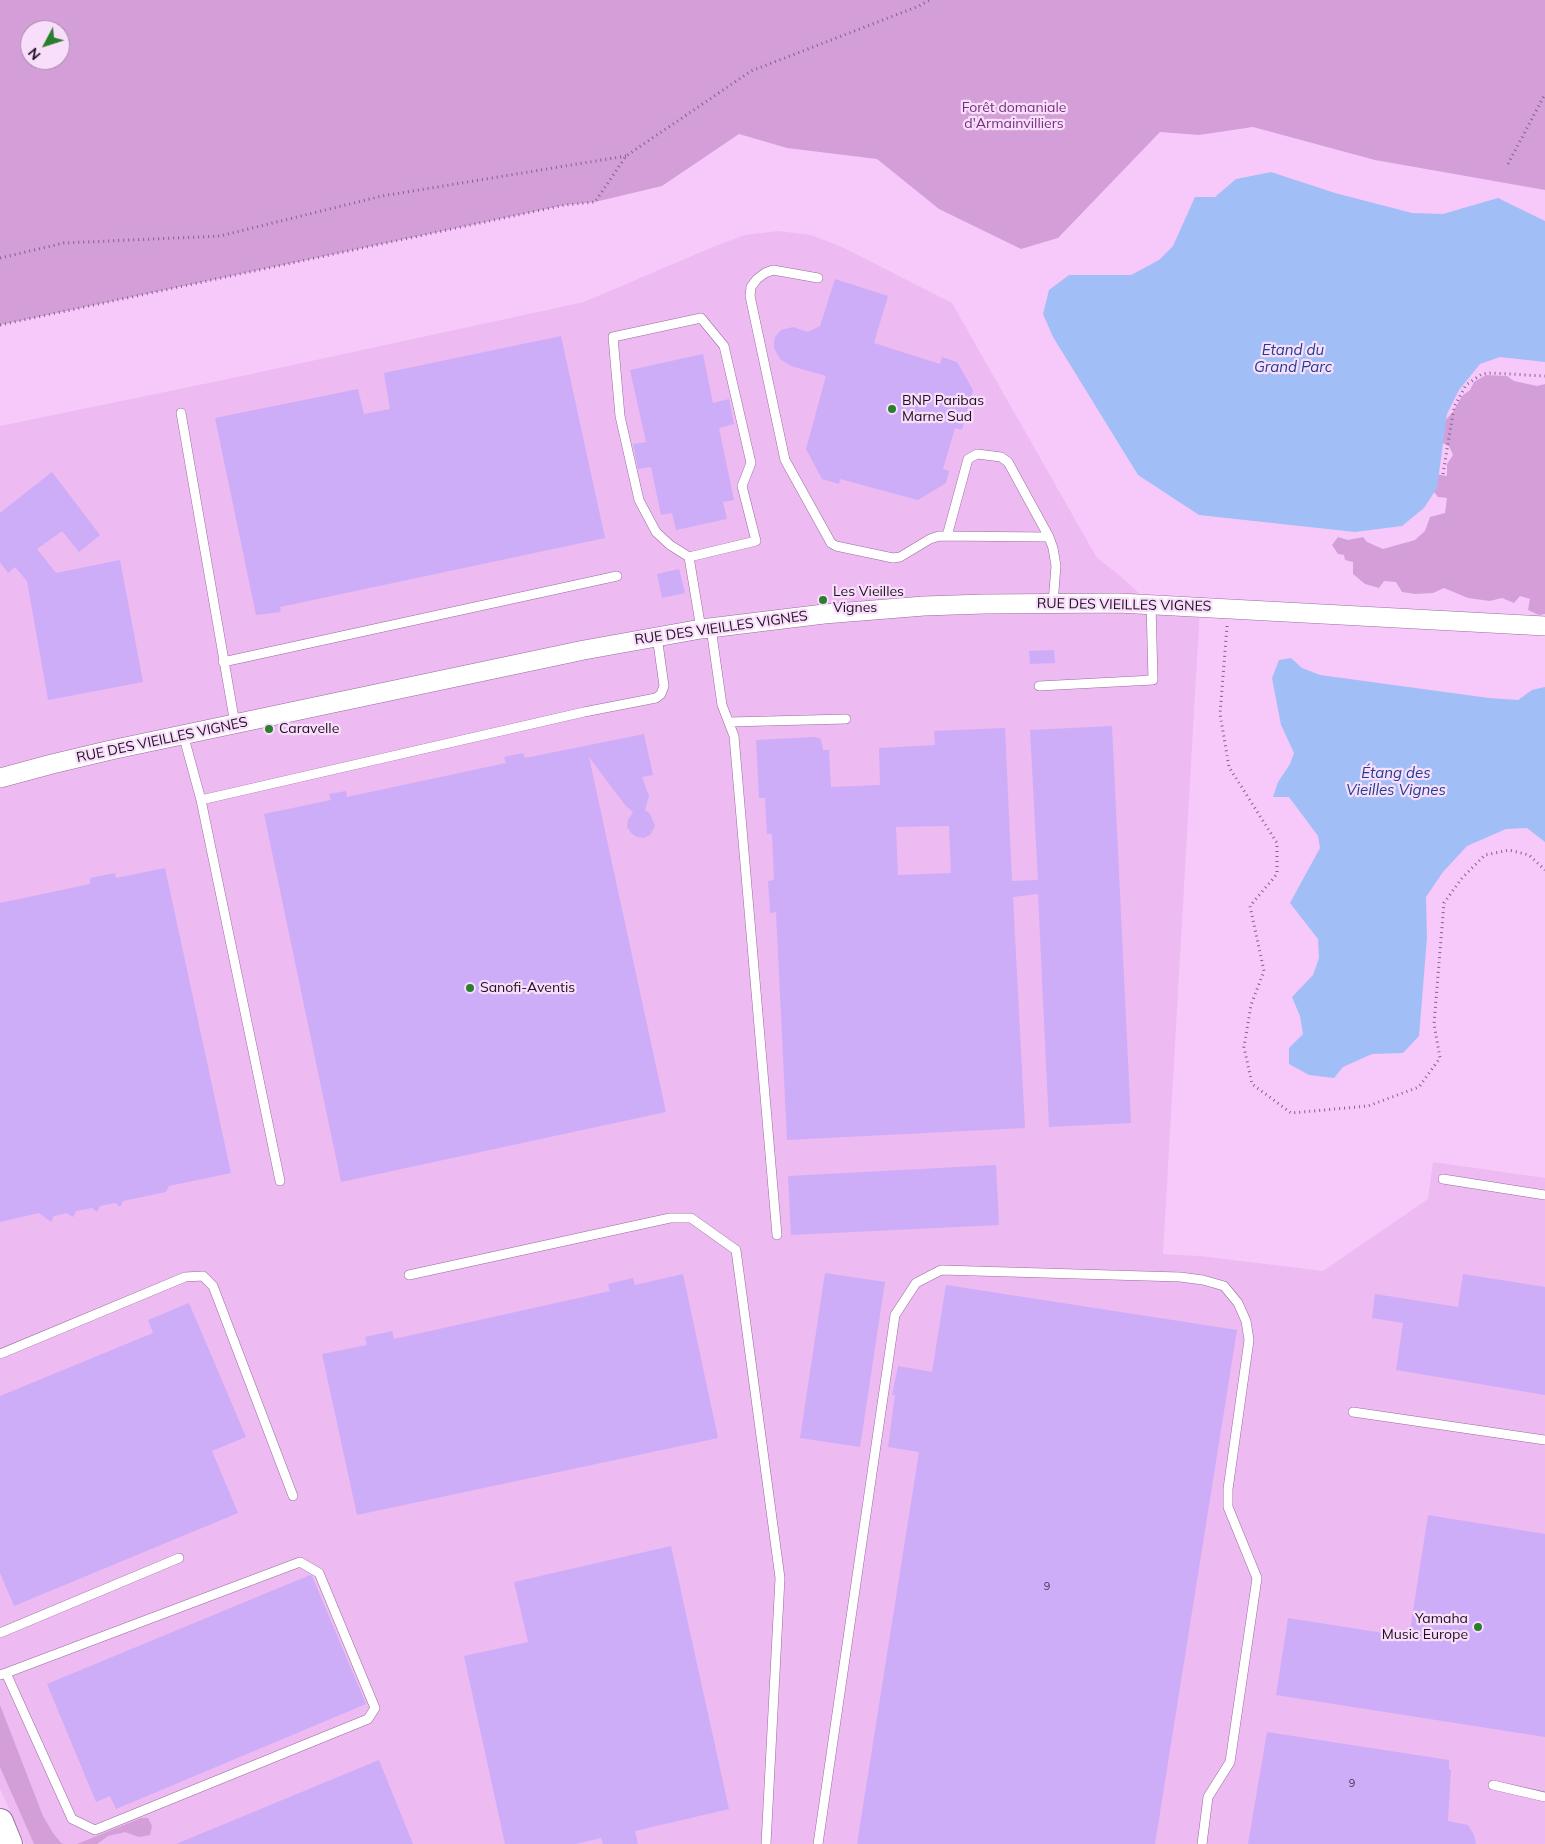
<!DOCTYPE html>
<html>
<head>
<meta charset="utf-8">
<style>
	body { margin:0 }
	#map { position:relative; width:1545px; height:1844px; overflow:hidden; background:#f7c9fb; font-family:Mulish,sans-serif }
	canvas { display:block }
	.north { position:absolute; left:20px; top:20px; width:50px; height:50px; box-sizing:border-box; background:#f9defc; border:1px solid #a28ba4; border-radius:50%; rotate:230deg; font-size:14px; font-weight:700; line-height:20px; text-align:center; color:#1f0f21 }
	.north::after { content:''; display:block; margin:auto; width:18px; height:22px; background:#2a7f2d; clip-path:polygon(50% 0,100% 100%,50% 72%,0 100%) }
</style>
</head>
<body>
<div id="map">
<canvas width="1545" height="1844"></canvas>
<div class="north">N</div>
</div>
<script>
const context = document.querySelector('canvas').getContext('2d');
context.lineJoin = 'round';
function paint(path, color) {
  context.fillStyle = color;
  context.fill(path, 'evenodd');
}
function shape(rows) {
  const path = new Path2D();
  for (const r of rows) {
    path.moveTo(r[0], r[1]);
    for (let i = 2; i < r.length; i += 2) path.lineTo(r[i], r[i + 1]);
  }
  return path;
}
function trace(path, color, width, dash) {
  context.strokeStyle = color;
  context.lineWidth = width;
  context.lineCap = dash ? 'butt' : 'round';
  context.setLineDash(dash || []);
  context.stroke(path);
}
function drawText(font, color, halo, rows, align = 'center') {
  context.font = font + ' Mulish,sans-serif';
  context.lineWidth = 4.5;
  context.setLineDash([]);
  context.textBaseline = 'middle';
  context.strokeStyle = halo;
  context.fillStyle = color;
  for (const [text, x, y, turn = 0] of rows) {
    context.save();
    context.translate(x, y);
    context.rotate((+turn || 0) * Math.PI / 180);
    context.textAlign = isNaN(turn) ? turn : align;
    if (halo) context.strokeText(text, 0, 0);
    context.fillText(text, 0, 0);
    context.restore();
  }
}
const built = shape([
	[778,231,811,235,842,247,952,303,1097,558,1119,575,1151,604,1200,607,1163,1254,1200,1256,1323,1271,1428,1199,1433,1162,1545,1178,1545,1844,25,1844,0,1789,0,426,228,379,584,302,715,246,745,235]
]);
const green = shape([
	[0,0,1545,0,1545,190,1375,160,1253,127,1199,135,1160,132,1058,238,1021,249,939,209,877,159,787,148,739,134,662,186,595,202,565,205,0,325],
	[30,30,60,30,60,60,30,60],
	[1486,375,1507,376,1514,381,1537,386,1545,384,1545,614,1539,615,1528,610,1530,599,1520,596,1514,603,1502,598,1490,601,1468,598,1444,588,1433,593,1415,594,1402,592,1396,582,1384,581,1379,588,1365,584,1353,574,1353,562,1345,560,1344,555,1338,554,1332,545,1338,537,1348,540,1363,537,1367,542,1383,549,1415,540,1425,531,1430,517,1445,513,1447,498,1438,497,1429,486,1435,474,1447,476,1447,464,1453,455,1449,446,1438,441,1439,427,1453,412,1462,396,1470,390,1474,382],
	[0,1705,43,1816,53,1833,61,1843,64,1844,34,1844,0,1767],
	[141,1818,148,1818,152,1826,150,1835,139,1837,125,1832,108,1836,97,1844,77,1844]
]);
const water = shape([
	[1271,172,1335,193,1412,213,1443,214,1498,198,1545,221,1545,362,1500,357,1480,364,1459,390,1447,414,1437,488,1424,508,1402,526,1355,532,1199,515,1138,475,1053,337,1043,314,1049,290,1069,275,1131,275,1159,260,1173,246,1195,197,1215,197,1236,179],
	[1291,658,1302,668,1320,675,1489,698,1518,700,1532,690,1545,687,1545,842,1527,828,1506,829,1467,846,1443,872,1426,897,1427,938,1419,1036,1403,1053,1372,1054,1343,1067,1334,1078,1309,1075,1289,1064,1289,1048,1303,1034,1300,1016,1292,997,1313,975,1319,958,1318,939,1290,903,1320,848,1318,836,1289,797,1273,797,1278,782,1290,764,1294,753,1281,725,1272,678,1279,660]
]);
const building = shape([
	[835,279,888,296,874,343,940,364,942,357,957,362,973,390,962,430,955,428,943,469,949,471,946,483,918,500,840,479,839,484,822,479,806,449,826,376,791,366,780,359,774,348,774,342,775,337,781,330,793,327,808,332,820,326],
	[561,336,605,538,280,607,281,612,256,615,215,418,358,389,364,414,390,409,384,373],
	[703,354,713,403,729,399,734,424,719,428,734,500,723,502,727,519,676,530,672,513,661,515,651,467,638,469,633,444,646,442,630,370],
	[52,472,100,535,79,552,62,531,37,549,56,573,120,560,143,682,48,700,27,581,15,567,8,573,0,562,0,513],
	[679,569,685,593,662,598,657,574],
	[1054,650,1055,663,1030,664,1029,651],
	[1112,726,1131,1123,1049,1127,1038,894,1013,897,1025,1128,787,1140,776,912,770,913,768,881,774,880,772,834,767,834,765,798,759,798,756,740,815,737,821,739,823,750,829,750,831,787,880,785,879,748,935,745,934,731,1005,728,1012,881,1038,880,1030,730],
	[949,826,951,873,898,875,896,827],
	[644,734,653,775,642,777,649,796,645,810,650,814,655,826,650,835,644,838,637,837,631,833,627,827,628,820,633,812,625,805,589,757,666,1112,341,1182,264,814,331,800,329,794,346,791,347,797,506,763,504,757,523,753,525,758],
	[165,868,231,1173,169,1186,166,1192,123,1201,120,1207,115,1203,100,1206,97,1212,92,1208,76,1211,73,1217,67,1213,54,1216,51,1222,39,1213,0,1222,0,903,90,884,90,878,115,873,116,878],
	[996,1165,999,1225,791,1235,788,1176],
	[825,1273,885,1282,860,1447,800,1438],
	[683,1274,718,1438,357,1515,322,1354,367,1345,365,1337,392,1331,394,1339,610,1291,608,1284,633,1278,635,1285],
	[1463,1274,1545,1287,1545,1395,1396,1370,1403,1323,1372,1318,1375,1294,1458,1307],
	[946,1285,1237,1330,1155,1844,857,1844,919,1452,888,1447,895,1395,892,1395,898,1366,932,1372],
	[189,1303,246,1437,212,1451,238,1513,14,1606,0,1573,0,1396,153,1333,148,1320],
	[1428,1515,1545,1534,1545,1737,1276,1695,1288,1618,1409,1637],
	[671,1546,729,1809,635,1831,638,1844,603,1844,601,1838,576,1844,505,1844,464,1656,528,1642,514,1582],
	[310,1575,312,1576,366,1704,116,1809,110,1796,96,1802,47,1684],
	[1267,1732,1449,1760,1449,1769,1451,1770,1448,1821,1468,1825,1474,1835,1476,1844,1248,1844],
	[379,1760,413,1844,176,1844]
]);
const path = shape([
	[1508,164,1545,94],
	[0,258,64,243,220,236,382,196,626,156],
	[0,325,565,205,595,202,626,156,751,71,919,6,929,0],
	[1443,474,1454,407,1466,385,1482,374,1491,373,1545,376],
	[1227,626,1220,714,1229,767,1277,843,1277,874,1250,906,1264,971,1251,1005,1244,1047,1252,1084,1291,1113,1368,1106,1419,1087,1440,1058,1434,1024,1444,903,1462,878,1485,855,1509,850,1529,855,1545,870]
]);
const lane = shape([
	[818,278,773,270,765,273,757,279,751,287,750,296,785,460,831,543,836,546,893,558,900,557,930,539,939,536,1049,537],
	[181,413,235,724],
	[947,536,968,459,977,454,1001,457,1008,462,1049,537,1053,548,1056,566,1053,603],
	[689,557,670,545,656,532,639,500,620,416,613,337,701,318,724,346,751,463,742,486,756,541,689,557,701,629],
	[711,628,722,705,734,736,777,1235],
	[223,662,617,576],
	[1039,686,1153,680,1151,604],
	[729,722,846,719],
	[183,734,201,800,280,1181],
	[201,800,584,712,656,698,661,694,664,686,657,636],
	[1443,1179,1545,1195],
	[409,1275,670,1218,691,1218,736,1250,780,1578,766,1844],
	[0,1354,185,1277,203,1276,213,1286,293,1496],
	[1353,1412,1545,1440],
	[0,1633,179,1558],
	[0,1675,6,1673,300,1562,319,1573,375,1708,368,1719,95,1830,72,1819,6,1673],
	[1493,1785,1545,1797],
	[818,1844,895,1315,916,1283,941,1270,1180,1277,1203,1280,1224,1286,1238,1303,1246,1321,1249,1340,1228,1489,1228,1507,1257,1578,1230,1762,1208,1797,1202,1844]
]);
const street = shape([
	[0,778,52,764,111,750,584,650,701,629,824,614,924,606,984,604,1119,603,1545,626]
]);
const secondary = shape([
	[0,1822,9,1844]
]);
const markers = [
	[892,409,5,"#2a7f2d"],
	[823,600,5,"#2a7f2d"],
	[269,729,5,"#2a7f2d"],
	[470,988,5,"#2a7f2d"],
	[1478,1627,5,"#2a7f2d"]
];
const numberNames = [
	["9",1047,1587],
	["9",1352,1784]
];
const parkNames = [
	["Forêt domaniale",1014,108],
	["d'Armainvilliers",1014,124]
];
const poiNames = [
	["BNP Paribas",902,401],
	["Marne Sud",902,417],
	["Les Vieilles",833,592],
	["Vignes",833,608],
	["Caravelle",279,729],
	["Sanofi-Aventis",480,988],
	["Yamaha",1468,1619,"right"],
	["Music Europe",1468,1635,"right"]
];
const streetNames = [
	["RUE DES VIEILLES VIGNES",1124,605,1],
	["RUE DES VIEILLES VIGNES",721,628,-8],
	["RUE DES VIEILLES VIGNES",162,740,-12]
];
const waterNames = [
	["Etand du",1293,350],
	["Grand Parc",1293,367],
	["Étang des",1396,773],
	["Vieilles Vignes",1396,790]
];
paint(built, '#edbaf2');
paint(green, '#d49fd8');
paint(water, '#a1bef7');
paint(building, '#cdadf8');
trace(lane, '#976d9a', 10);
trace(street, '#976d9a', 20);
trace(secondary, '#976d9a', 28);
trace(path, '#816384', 3, [1, 4]);
trace(lane, '#fff', 9);
trace(street, '#fff', 19);
trace(secondary, '#fff', 26);
for (const [x, y, r, color] of markers) {
  const dot = new Path2D();
  dot.arc(x, y, r, 0, 2 * Math.PI);
  context.fillStyle = color;
  context.fill(dot);
  trace(dot, '#f9defc', 2);
}
drawText('11px', '#4a3657', null, numberNames);
drawText('14px', '#75307c', '#f9defc', parkNames);
drawText('14px', '#1f0f21', '#f9defc', poiNames, 'left');
drawText('14px', '#1f0f21', '#f9defc', streetNames);
drawText('italic 15px', '#1d3f8f', '#f9defc', waterNames);
</script>
</body>
</html>
